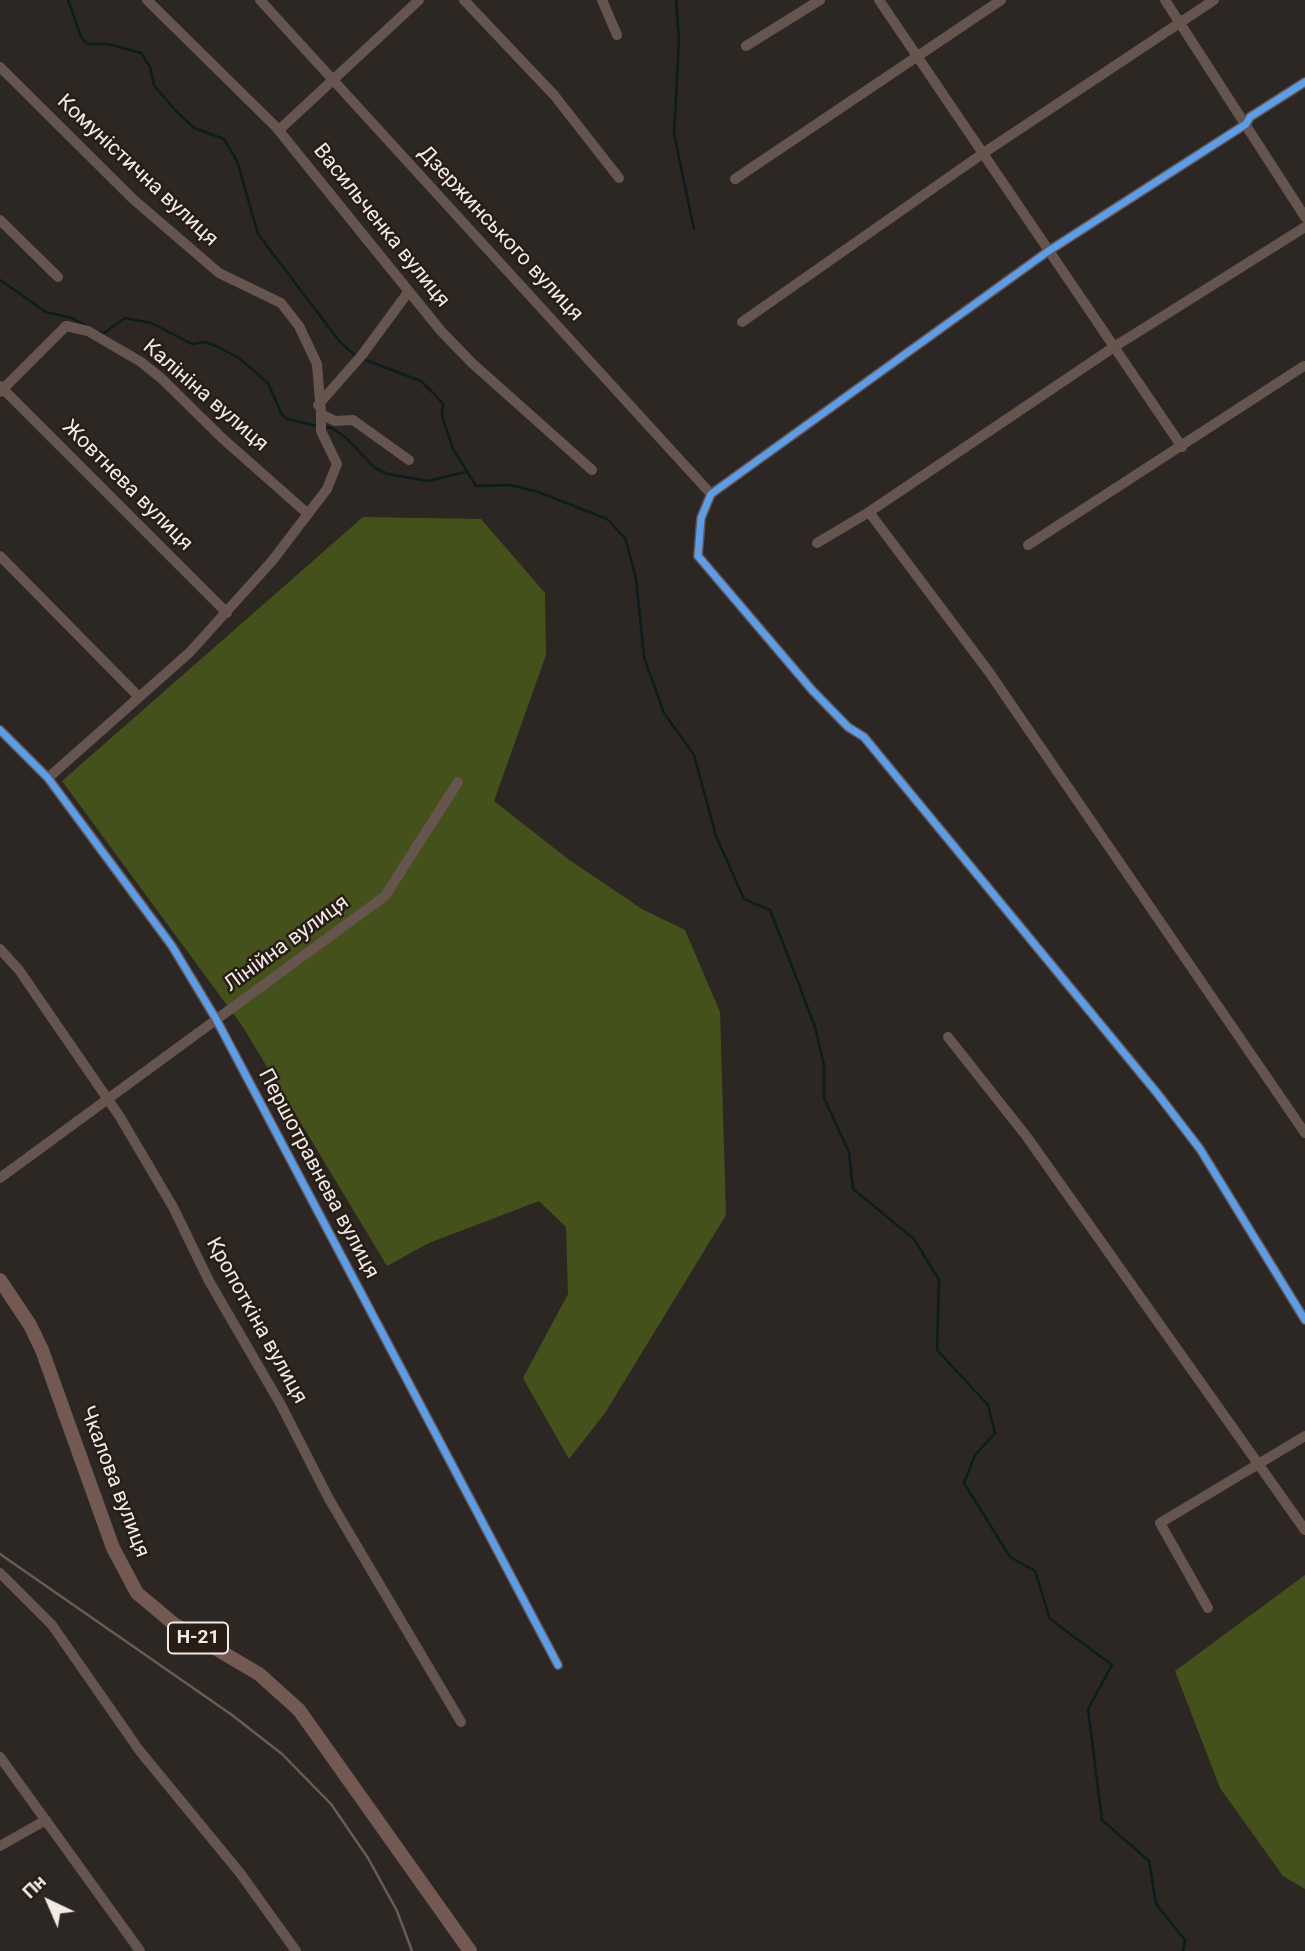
<!DOCTYPE html>
<html>
<head>
<meta charset="utf-8">
<style>
	body { margin:0 }
	#map { position:relative; width:1305px; height:1951px; overflow:hidden; background:#2d2723; font-family:Roboto,sans-serif }
	canvas { display:block }
	.north { position:absolute; left:14px; top:1867px; width:70px; height:70px; -webkit-text-stroke:5px #271d15; paint-order:stroke; rotate:316deg; font-size:19px; font-weight:700; line-height:28px; text-align:center; color:#f2eae5 }
	.north::after { content:''; display:block; margin:auto; width:24px; height:32px; background:#f2eae5; clip-path:polygon(50% 0,100% 100%,50% 72%,0 100%) }
</style>
</head>
<body>
<div id="map">
<canvas width="1305" height="1951"></canvas>
<div class="north">Пн</div>
</div>
<script>
const context = document.querySelector('canvas').getContext('2d');
context.lineJoin = 'round';
function paint(path, color) {
  context.fillStyle = color;
  context.fill(path, 'evenodd');
}
function shape(rows) {
  const path = new Path2D();
  for (const r of rows) {
    path.moveTo(r[0], r[1]);
    for (let i = 2; i < r.length; i += 2) path.lineTo(r[i], r[i + 1]);
  }
  return path;
}
function trace(path, color, width, dash) {
  context.strokeStyle = color;
  context.lineWidth = width;
  context.lineCap = dash ? 'butt' : 'round';
  context.setLineDash(dash || []);
  context.stroke(path);
}
function drawText(font, color, halo, rows, align = 'center') {
  context.font = font + ' Roboto,sans-serif';
  context.lineWidth = 5;
  context.setLineDash([]);
  context.textBaseline = 'middle';
  context.strokeStyle = halo;
  context.fillStyle = color;
  for (const [text, x, y, turn = 0] of rows) {
    context.save();
    context.translate(x, y);
    context.rotate((+turn || 0) * Math.PI / 180);
    context.textAlign = isNaN(turn) ? turn : align;
    if (halo) context.strokeText(text, 0, 0);
    context.fillText(text, 0, 0);
    context.restore();
  }
}
const green = shape([
	[363,517,481,519,545,593,546,655,494,801,568,859,642,909,685,930,720,1012,726,1215,605,1413,569,1459,523,1378,568,1294,566,1227,539,1201,429,1243,387,1266,243,1027,62,781],
	[1305,1575,1305,1889,1283,1876,1220,1788,1175,1671]
]);
const stream = shape([
	[68,0,81,37,87,44,108,44,141,53,150,67,154,85,174,109,194,128,224,139,237,161,258,234,340,342,357,357],
	[676,0,679,40,674,134,694,229],
	[0,280,46,312,72,318,87,326],
	[99,332,104,333,125,318,151,323,192,344,205,342,216,346,239,358,268,383,281,413,287,419,317,426],
	[363,359,421,381,435,395,443,404,442,416,453,449,476,486,510,485,538,492,607,519,625,538,636,578,644,657,664,713,694,755,716,836,744,899,770,910,788,956,815,1027,824,1065,824,1098,849,1152,853,1189,914,1239,939,1280,937,1350,988,1405,995,1433,975,1455,964,1483,1010,1557,1035,1571,1050,1619,1112,1665,1088,1709,1102,1820,1149,1861,1156,1904,1185,1940,1183,1951],
	[324,427,332,428,346,438,375,468,388,474,428,481,465,472]
]);
const minor = shape([
	[147,0,276,127,441,331,472,363,592,470],
	[260,0,711,494],
	[464,0,554,95,619,178],
	[602,0,617,35],
	[879,0,1182,447],
	[1165,0,1305,217],
	[746,46,820,0],
	[0,67,133,199,219,273,281,303,299,326,317,364,321,414,335,421,353,420,409,460],
	[1305,82,1250,117,1246,124,1047,252,711,494,701,518,698,556,812,690,848,727,864,737,1157,1093,1200,1149,1305,1320],
	[279,130,419,0],
	[735,179,1001,0],
	[0,220,58,277],
	[742,322,982,154,1214,0],
	[0,386,227,613],
	[0,392,66,326,88,331,141,362,161,378,222,438,308,514],
	[318,405,362,355,409,291],
	[869,512,989,672,1305,1133],
	[817,543,869,512,1114,347,1305,227],
	[1028,545,1304,366],
	[0,556,139,697],
	[0,730,48,778,172,946,216,1019,558,1665],
	[48,778,190,652,272,561,327,489,337,464,321,431,321,414],
	[0,949,19,970,120,1117,173,1207,209,1281,281,1405,329,1499,461,1722],
	[948,1037,1027,1137,1305,1530],
	[0,1178,385,896,458,782],
	[0,1573,52,1625,139,1750,240,1873,296,1951],
	[1208,1608,1160,1523,1305,1436],
	[0,1757,140,1951],
	[0,1846,46,1820]
]);
const major = shape([
	[0,1280,30,1325,42,1350,113,1548,137,1593,174,1624,259,1674,299,1710,470,1951]
]);
const rail = shape([
	[0,1554,232,1715,282,1754,331,1804,368,1858,397,1911,412,1951]
]);
const cycleway = shape([
	[1305,82,1250,117,1246,124,1047,252,711,494,701,518,698,556,812,690,848,727,864,737,1157,1093,1200,1149,1305,1320],
	[0,730,48,778,172,946,216,1019,558,1665]
]);
const shields = [
	[198,1638,60]
];
const shieldNames = [
	["Н-21",198,1638]
];
const streetNames = [
	["Комуністична вулиця",137,171,43],
	["Васильченка вулиця",381,226,51],
	["Дзержинського вулиця",500,234,47],
	["Калініна вулиця",205,396,41],
	["Жовтнева вулиця",127,486,45],
	["Лінійна вулиця",287,944,-36],
	["Першотравнева вулиця",318,1174,62],
	["Кропоткіна вулиця",256,1321,61],
	["Чкалова вулиця",114,1482,69]
];
paint(green, '#44511a');
trace(stream, '#0b1d1d', 2.5);
trace(minor, '#66544e', 10);
trace(major, '#725a53', 14);
trace(rail, '#685c58', 2.5);
trace(cycleway, '#5a9eea', 7);
for (const [x, y, w] of shields) {
  const box = new Path2D();
  box.roundRect(x - w / 2, y - 15.5, w, 31, 5);
  context.fillStyle = '#271d15';
  context.fill(box);
  trace(box, '#f2eae5', 2);
}
drawText('bold 19px', '#f2eae5', null, shieldNames);
drawText('21px', '#f2eae5', '#271d15', streetNames);
</script>
</body>
</html>
